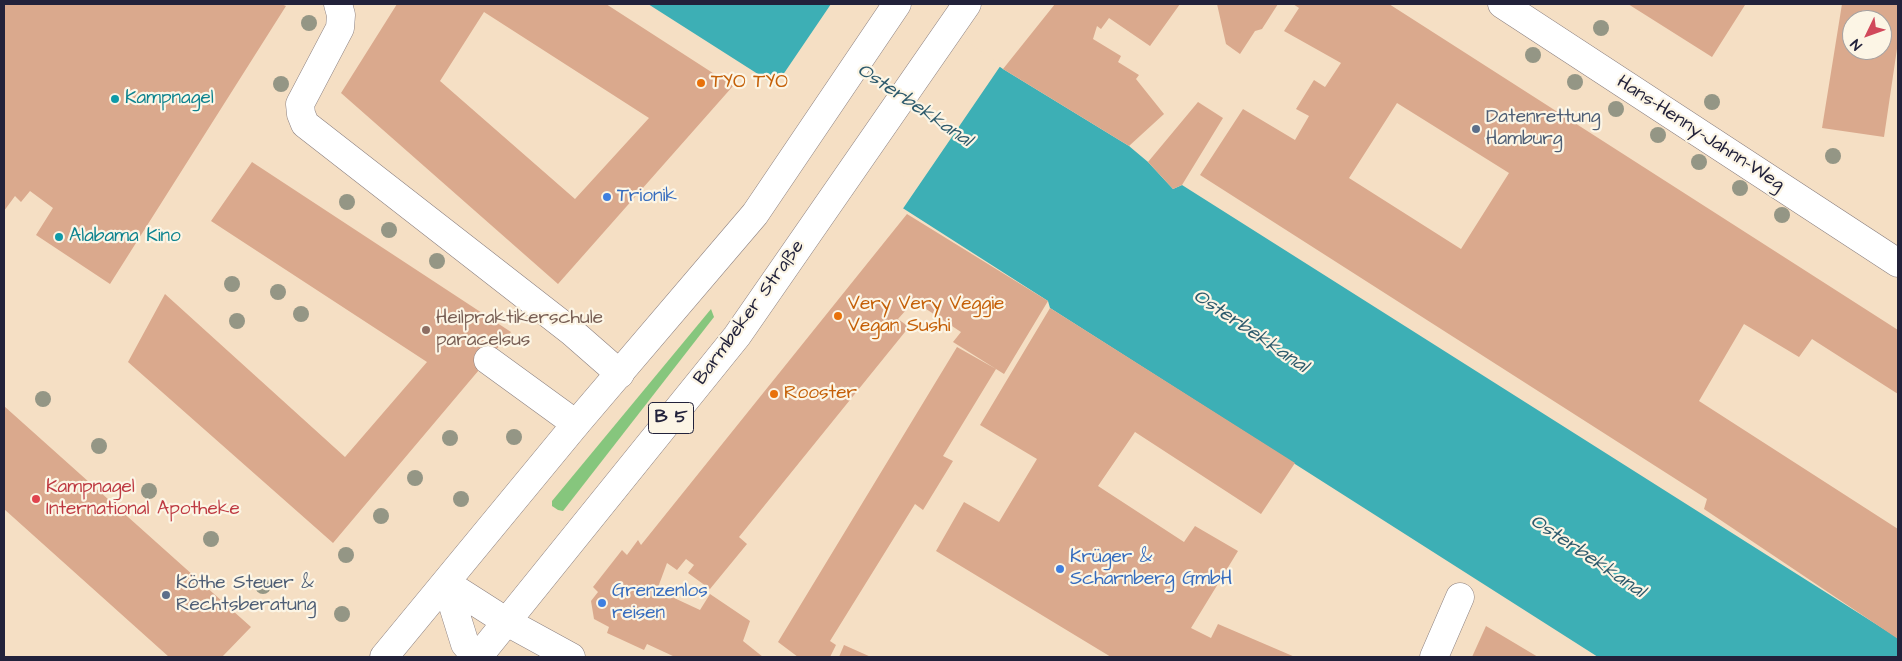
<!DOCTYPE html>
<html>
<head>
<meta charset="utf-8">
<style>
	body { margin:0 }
	#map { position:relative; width:1902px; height:661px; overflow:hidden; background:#f5dfc4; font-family:"Architects Daughter",sans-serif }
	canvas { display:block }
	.frame { position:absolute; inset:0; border:5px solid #22223b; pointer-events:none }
	.north { position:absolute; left:1842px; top:10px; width:50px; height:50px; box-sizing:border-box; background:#fcf5e5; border:1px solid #a5a1a1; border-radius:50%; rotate:228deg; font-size:14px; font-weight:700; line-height:20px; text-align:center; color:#22223b }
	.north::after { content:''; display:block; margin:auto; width:18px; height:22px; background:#d1495b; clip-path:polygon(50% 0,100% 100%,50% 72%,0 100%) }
</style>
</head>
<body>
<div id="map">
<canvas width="1902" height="661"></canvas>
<div class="frame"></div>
<div class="north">N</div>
</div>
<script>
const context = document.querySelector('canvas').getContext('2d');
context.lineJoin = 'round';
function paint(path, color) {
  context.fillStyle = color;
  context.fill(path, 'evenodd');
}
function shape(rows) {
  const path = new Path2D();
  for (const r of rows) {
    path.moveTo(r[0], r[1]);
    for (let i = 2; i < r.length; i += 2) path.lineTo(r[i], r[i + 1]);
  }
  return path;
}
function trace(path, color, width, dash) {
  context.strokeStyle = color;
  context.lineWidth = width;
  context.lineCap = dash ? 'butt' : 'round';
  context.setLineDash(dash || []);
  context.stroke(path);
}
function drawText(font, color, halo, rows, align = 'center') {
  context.font = font + ' "Architects Daughter",sans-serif';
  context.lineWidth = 4.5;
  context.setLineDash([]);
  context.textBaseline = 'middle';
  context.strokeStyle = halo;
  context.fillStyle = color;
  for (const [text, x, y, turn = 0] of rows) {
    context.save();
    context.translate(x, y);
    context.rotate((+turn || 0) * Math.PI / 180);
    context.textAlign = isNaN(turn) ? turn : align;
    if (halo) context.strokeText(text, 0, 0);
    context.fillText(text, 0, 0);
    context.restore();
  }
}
const green = shape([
	[711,309,714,317,563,511,558,510,552,506,552,501]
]);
const water = shape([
	[648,4,908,4,1003,69,1129,146,1148,162,1173,189,1182,185,1898,638,1898,657,1598,657,1050,308,1048,301,901,207,915,182,761,76]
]);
const pier = shape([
	[831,4,912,4,1001,65,902,210,899,206,912,183,774,88]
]);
const building = shape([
	[4,4,281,4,286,6,110,284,36,235,53,208,30,191,21,202,15,196,4,211],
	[397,4,606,4,733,86,558,284,341,93],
	[484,12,649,118,575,199,440,81],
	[1055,4,1180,4,1150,46,1109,18,1101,29,1097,26,1093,39,1121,56,1118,62,1139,75,1136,79,1164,114,1129,146,1003,69],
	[1217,4,1278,4,1262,29,1255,31,1240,54,1226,44],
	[1293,4,1389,4,1898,330,1898,394,1812,339,1799,357,1744,324,1699,401,1898,529,1898,639,1704,509,1707,499,1200,175,1243,109,1295,140,1309,116,1296,109,1314,80,1325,87,1341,63,1284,31,1299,8],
	[1397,103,1509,173,1461,249,1349,178],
	[1628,4,1744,4,1745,5,1712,57],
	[1842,4,1898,4,1898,42,1884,137,1822,128],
	[1852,20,1882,20,1882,50,1852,50],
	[1198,102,1223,118,1182,185,1173,189,1148,162],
	[252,162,511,332,333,543,128,362,165,294,345,457,427,362,211,221],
	[907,214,1048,301,1004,374,953,342,961,332,914,301,898,319,909,327,739,537,747,544,710,589,688,573,694,565,686,559,677,570,667,563,657,590,700,610,710,594,750,621,743,641,763,657,675,657,647,644,644,650,607,633,609,627,594,619,591,601,598,592,593,587,622,550,627,555,638,540,641,545],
	[1050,308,1295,463,1261,514,1135,432,1098,486,1184,542,1195,526,1238,551,1191,628,1211,638,1218,624,1295,657,1111,657,936,551,964,502,999,522,1037,459,980,425],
	[957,347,996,369,943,456,953,461,923,510,915,504,830,641,836,645,830,657,798,657,778,642],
	[4,406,251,627,222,657,169,657,4,509],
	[1486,626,1538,657,1472,657],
	[844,645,871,657,839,657]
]);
const minor = shape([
	[338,4,341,15,340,28,300,104,301,114,305,124,572,332,620,374],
	[1502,4,1898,263],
	[488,360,576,424],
	[446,583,507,622,571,657],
	[446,583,465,644,476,657],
	[1434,657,1460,597]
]);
const major = shape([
	[384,657,576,424,755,214,897,4],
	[478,657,737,336,967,4]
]);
const trees = [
	[309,23],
	[1601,28],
	[1533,55],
	[1575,82],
	[281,84],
	[1712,102],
	[1616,109],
	[1658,135],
	[1833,156],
	[1699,162],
	[1740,188],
	[347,202],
	[1782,215],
	[389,230],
	[437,261],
	[232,284],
	[278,292],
	[301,314],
	[237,321],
	[43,399],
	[514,437],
	[450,438],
	[99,446],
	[415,478],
	[149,491],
	[461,499],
	[381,516],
	[211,539],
	[346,555],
	[263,586],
	[342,614]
];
const markers = [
	[701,83,5,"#e8710a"],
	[115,99,5,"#0f9aa8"],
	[1476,129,5,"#5c6f8a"],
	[607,197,5,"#3f7fe0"],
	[59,237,5,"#0f9aa8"],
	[838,316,5,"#e8710a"],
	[426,330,5,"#8d6e63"],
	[774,394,5,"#e8710a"],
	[36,499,5,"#e0444e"],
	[1060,569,5,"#3f7fe0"],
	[166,595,5,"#5c6f8a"],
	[602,603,5,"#3f7fe0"]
];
const shields = [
	[671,418,45]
];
const shieldNames = [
	["B 5",671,418]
];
const foodNames = [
	["TYO TYO",711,83],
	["Very Very Veggie",848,305],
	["Vegan Sushi",848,327],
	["Rooster",784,394]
];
const cultureNames = [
	["Kampnagel",125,99],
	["Alabama Kino",69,237]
];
const serviceNames = [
	["Datenrettung",1486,118],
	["Hamburg",1486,140],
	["Köthe Steuer &",176,584],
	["Rechtsberatung",176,606]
];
const streetNames = [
	["Hans-Henny-Jahnn-Weg",1700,134,33],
	["Barmbeker Straße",750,313,-54]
];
const shopNames = [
	["Trionik",617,197],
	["Krüger &",1070,558],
	["Scharnberg GmbH",1070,580],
	["Grenzenlos",612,592],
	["reisen",612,614]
];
const educationNames = [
	["Heilpraktikerschule",436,319],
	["paracelsus",436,341]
];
const healthNames = [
	["Kampnagel",46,488],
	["International Apotheke",46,510]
];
const waterNames = [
	["Osterbekkanal",914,106,34],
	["Osterbekkanal",1250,332,34],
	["Osterbekkanal",1587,557,34]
];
paint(green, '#86c67d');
paint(water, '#3dafb5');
paint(pier, '#f5dfc4');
paint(building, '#daa98d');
trace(minor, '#8c8080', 29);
trace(major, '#8c8080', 29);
trace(minor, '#fff', 28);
trace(major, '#fff', 28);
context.fillStyle = '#949685';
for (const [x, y] of trees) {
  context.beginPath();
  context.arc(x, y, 8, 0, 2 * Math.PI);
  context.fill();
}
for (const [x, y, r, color] of markers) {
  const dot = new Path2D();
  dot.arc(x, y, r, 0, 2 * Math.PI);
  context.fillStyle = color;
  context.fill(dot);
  trace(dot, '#fcf5e5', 2);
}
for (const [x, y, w] of shields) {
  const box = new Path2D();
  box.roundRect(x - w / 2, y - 15.5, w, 31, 4);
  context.fillStyle = '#fcf5e5';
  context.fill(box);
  trace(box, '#22223b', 1);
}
drawText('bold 18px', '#22223b', null, shieldNames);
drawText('19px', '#c56008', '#fcf5e5', foodNames, 'left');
drawText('19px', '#0d838f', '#fcf5e5', cultureNames, 'left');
drawText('19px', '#4e5e75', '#fcf5e5', serviceNames, 'left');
drawText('19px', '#22223b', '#fcf5e5', streetNames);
drawText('19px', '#366cbe', '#fcf5e5', shopNames, 'left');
drawText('19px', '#785e54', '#fcf5e5', educationNames, 'left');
drawText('19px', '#be3a42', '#fcf5e5', healthNames, 'left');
drawText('italic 20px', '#2d5a6c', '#fcf5e5', waterNames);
</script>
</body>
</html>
